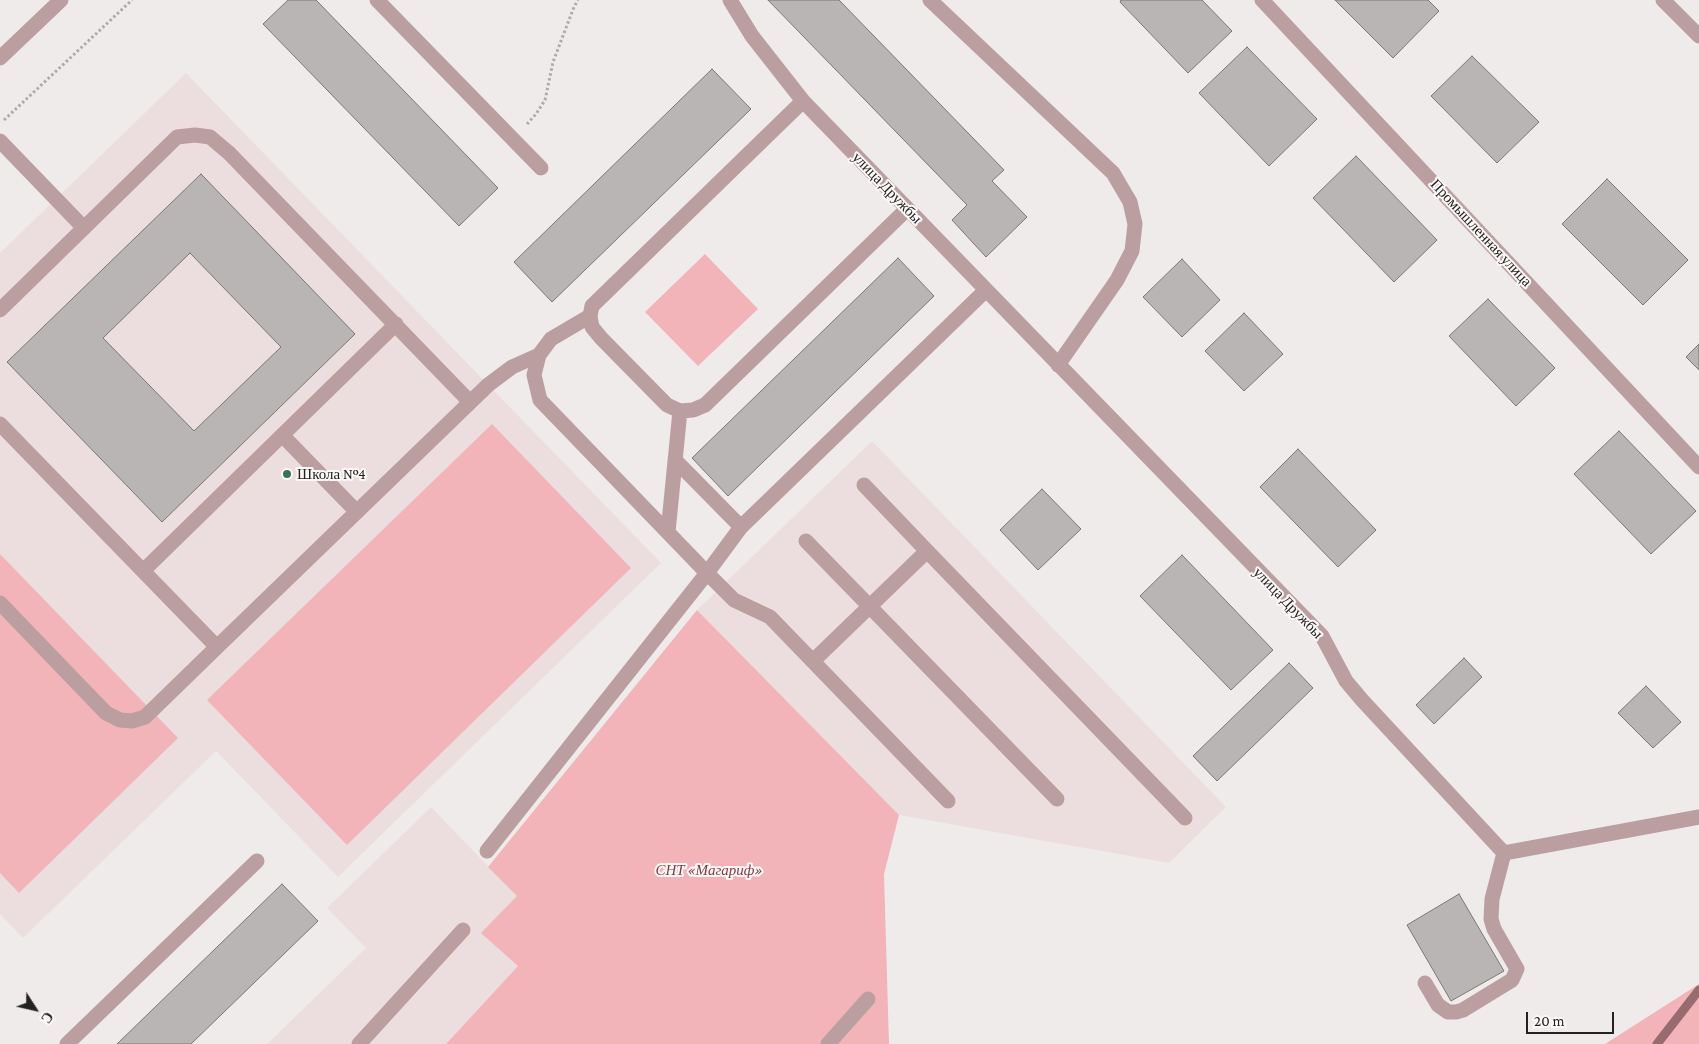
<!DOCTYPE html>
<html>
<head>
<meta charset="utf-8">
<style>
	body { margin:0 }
	#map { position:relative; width:1699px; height:1044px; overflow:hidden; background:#f0ebeb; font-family:"Crimson Pro",serif }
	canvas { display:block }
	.north { position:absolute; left:10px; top:984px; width:50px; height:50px; -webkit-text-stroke:4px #fdf8f8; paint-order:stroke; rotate:125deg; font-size:14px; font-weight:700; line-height:20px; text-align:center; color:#232222 }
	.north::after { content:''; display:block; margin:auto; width:18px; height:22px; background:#232222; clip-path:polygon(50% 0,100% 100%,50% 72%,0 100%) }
	.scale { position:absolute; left:1526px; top:1012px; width:88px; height:22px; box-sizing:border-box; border:2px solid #232222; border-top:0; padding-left:6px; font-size:15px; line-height:18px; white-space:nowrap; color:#232222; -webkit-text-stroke:4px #fdf8f8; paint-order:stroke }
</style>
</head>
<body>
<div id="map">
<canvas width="1699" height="1044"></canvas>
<div class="north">С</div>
<div class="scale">20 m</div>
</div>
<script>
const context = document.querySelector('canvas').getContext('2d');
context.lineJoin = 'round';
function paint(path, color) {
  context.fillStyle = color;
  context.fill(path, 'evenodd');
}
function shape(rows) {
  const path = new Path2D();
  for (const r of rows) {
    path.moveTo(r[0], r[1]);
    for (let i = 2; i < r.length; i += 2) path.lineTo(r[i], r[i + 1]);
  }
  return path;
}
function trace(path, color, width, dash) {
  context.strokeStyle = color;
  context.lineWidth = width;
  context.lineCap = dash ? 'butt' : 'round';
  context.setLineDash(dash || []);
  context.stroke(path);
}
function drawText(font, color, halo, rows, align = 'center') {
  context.font = font + ' "Crimson Pro",serif';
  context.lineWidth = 4;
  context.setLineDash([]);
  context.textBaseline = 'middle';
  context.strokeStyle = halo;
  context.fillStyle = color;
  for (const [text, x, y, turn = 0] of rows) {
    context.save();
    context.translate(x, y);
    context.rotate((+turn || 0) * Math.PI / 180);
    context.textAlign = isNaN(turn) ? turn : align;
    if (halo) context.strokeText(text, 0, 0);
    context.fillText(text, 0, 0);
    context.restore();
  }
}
const built = shape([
	[186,73,661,563,338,877,216,751,23,938,0,914,0,253],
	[872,441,1226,807,1169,863,899,815,697,610],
	[431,807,517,896,518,966,446,1044,267,1044,366,948,327,908]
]);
const green = shape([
	[705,254,758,309,698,366,645,312],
	[492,424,631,568,347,845,207,700],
	[0,554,178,738,19,893,0,873],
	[697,610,899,815,884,874,889,1044,446,1044,518,966,481,933,517,896,488,867],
	[1699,984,1699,1044,1605,1044]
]);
const stream = shape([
	[1657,1044,1699,990]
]);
const building = shape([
	[288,0,316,0,498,188,459,226,263,24,288,0],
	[768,0,839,0,1004,170,992,181,1027,217,986,257,952,220,967,205,768,0],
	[1121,0,1202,0,1232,31,1188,73,1120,2,1121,0],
	[1335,0,1428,0,1439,11,1393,58,1335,0],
	[1247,47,1317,119,1269,166,1199,93,1247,47],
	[1472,56,1539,122,1497,163,1431,96,1472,56],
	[712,69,751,109,552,302,514,262,712,69],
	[1356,156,1437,240,1394,282,1313,198,1356,156],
	[201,174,355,334,162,522,7,362,201,174],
	[190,253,281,347,194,431,103,338,190,253],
	[1607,179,1688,260,1643,305,1562,224,1607,179],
	[898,258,934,296,728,496,692,458,898,258],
	[1182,259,1220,300,1182,337,1143,297,1182,259],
	[1488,299,1555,368,1516,406,1449,336,1488,299],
	[1244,313,1283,354,1244,391,1205,351,1244,313],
	[1699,344,1699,370,1686,357,1699,344],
	[1619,431,1696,511,1651,554,1574,474,1619,431],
	[1298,449,1376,530,1338,567,1260,487,1298,449],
	[1042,489,1081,529,1038,570,1000,530,1042,489],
	[1182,555,1273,650,1231,690,1140,596,1182,555],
	[1464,658,1482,677,1434,724,1416,705,1464,658],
	[1289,663,1313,688,1217,781,1193,756,1289,663],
	[1646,686,1681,722,1653,748,1618,713,1646,686],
	[282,884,318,921,191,1044,117,1044,282,884],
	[1459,894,1504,971,1451,1001,1407,925,1459,894]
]);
const path = shape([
	[4,120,132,0],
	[527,124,536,114,545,100,553,62,574,7,578,0]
]);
const minor = shape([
	[377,0,541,168],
	[730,0,752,36,803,101,1322,636,1346,681,1362,700,1504,853],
	[930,0,1113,173,1130,202,1135,224,1132,251,1117,280,1058,365],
	[1262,0,1699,467],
	[1663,0,1699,36],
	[0,58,61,0],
	[803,101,592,306,590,316,592,327,601,338,667,405,680,411,693,410,705,405,907,209],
	[0,141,84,228],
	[0,310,177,137,195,135,210,137,229,153,470,402],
	[590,316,551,339,539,355,534,375,540,400,707,573,741,527,986,290],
	[0,424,217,647,488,385,512,367,539,355],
	[282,435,357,512],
	[675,460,741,527],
	[864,485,927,551],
	[668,532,680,411],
	[806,541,1057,799],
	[143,571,396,324],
	[0,603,106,713,120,720,132,721,145,717,217,647],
	[813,661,927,551,1185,818],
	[487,851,707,573,734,600,770,617,948,801],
	[1504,853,1699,817],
	[1425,983,1438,1005,1448,1012,1456,1012,1463,1010,1512,980,1517,969,1494,929,1491,919,1492,899,1504,853],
	[67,1044,257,861],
	[359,1044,463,930],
	[828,1044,868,999]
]);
const markers = [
	[287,474,5,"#38725a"]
];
const streetNames = [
	["улица Дружбы",887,188,46],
	["Промышленная улица",1481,233,47],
	["улица Дружбы",1288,603,46]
];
const poiNames = [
	["Школа №4",297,474]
];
const parkNames = [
	["СНТ «Магариф»",709,870]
];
paint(built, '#ecdedf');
paint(green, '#f2b4b8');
trace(stream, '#966c6e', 9);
paint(building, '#b9b5b5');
trace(building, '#7b7777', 1);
trace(path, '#aeaaaa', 3, [2.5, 2.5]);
trace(minor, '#bb9fa0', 15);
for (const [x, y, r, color] of markers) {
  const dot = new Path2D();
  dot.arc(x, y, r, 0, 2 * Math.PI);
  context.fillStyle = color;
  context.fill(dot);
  trace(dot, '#fdf8f8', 2);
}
drawText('15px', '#232222', '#fdf8f8', streetNames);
drawText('15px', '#232222', '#fdf8f8', poiNames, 'left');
drawText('italic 15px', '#853a42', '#fdf8f8', parkNames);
</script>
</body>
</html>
